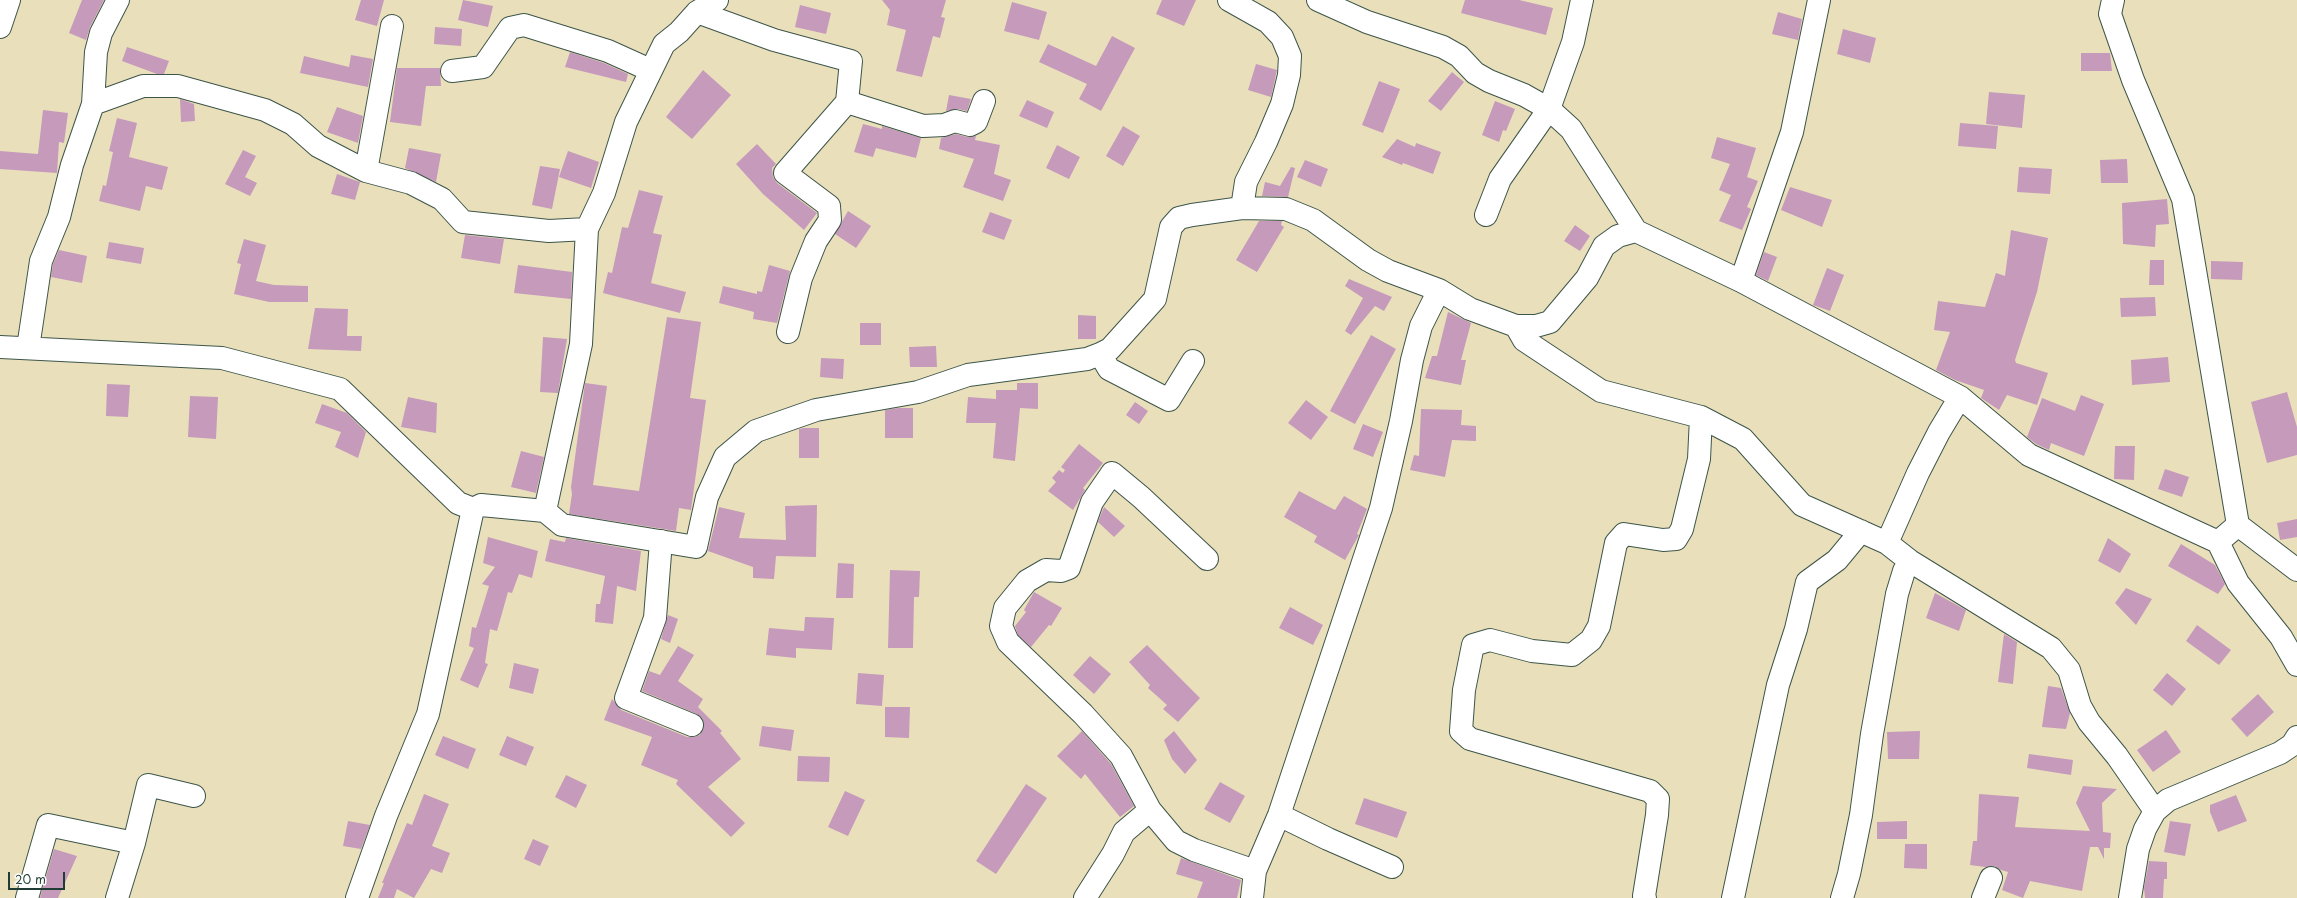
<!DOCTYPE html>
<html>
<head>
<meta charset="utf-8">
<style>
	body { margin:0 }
	#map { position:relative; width:2297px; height:898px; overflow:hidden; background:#e9e0bb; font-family:"Playpen Sans",sans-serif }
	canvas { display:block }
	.scale { position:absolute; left:8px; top:872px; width:57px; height:18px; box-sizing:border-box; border:2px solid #1f3d34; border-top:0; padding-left:5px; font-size:12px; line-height:14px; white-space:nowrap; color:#1f3d34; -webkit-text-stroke:3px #fff; paint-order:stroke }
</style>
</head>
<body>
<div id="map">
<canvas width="2297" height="898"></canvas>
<div class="scale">20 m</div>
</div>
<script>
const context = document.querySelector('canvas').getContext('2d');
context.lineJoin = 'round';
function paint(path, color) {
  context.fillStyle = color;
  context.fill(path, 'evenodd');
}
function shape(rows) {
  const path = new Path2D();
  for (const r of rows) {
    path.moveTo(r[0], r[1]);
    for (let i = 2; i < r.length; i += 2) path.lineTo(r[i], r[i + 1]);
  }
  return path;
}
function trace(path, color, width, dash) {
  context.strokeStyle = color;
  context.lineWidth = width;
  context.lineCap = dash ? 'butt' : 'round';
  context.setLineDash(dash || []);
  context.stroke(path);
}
const building = shape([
	[82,0,104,0,90,27,86,40,69,33],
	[361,0,384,0,377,26,355,20],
	[463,0,493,6,488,27,458,20],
	[882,0,946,0,941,17,945,18,940,38,933,36,922,77,896,71,906,30,887,25,890,10],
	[1162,0,1196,0,1184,26,1156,14],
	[1465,0,1519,0,1553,8,1546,35,1461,13],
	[1012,2,1047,12,1039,40,1004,31],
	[800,5,831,13,826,34,795,27],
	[1778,12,1802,19,1798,40,1772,34],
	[435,27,462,29,461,46,434,44],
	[1843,29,1876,38,1870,63,1837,54],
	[1112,36,1135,48,1101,111,1079,99,1087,84,1039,62,1048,44,1096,66],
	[127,47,169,61,164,74,157,74,122,61],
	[570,52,604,63,628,74,626,82,565,67],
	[2081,53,2110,53,2112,71,2081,71],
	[351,55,373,59,368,87,300,73,304,56,349,67],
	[1256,64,1277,70,1271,97,1248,90],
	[397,68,440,68,441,86,426,86,421,126,390,122],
	[703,70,731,95,692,139,666,117],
	[1452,72,1464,82,1441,111,1428,101],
	[1379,81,1400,89,1383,133,1362,125],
	[1989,92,2025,95,2022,128,1986,124],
	[949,95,971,99,967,111,958,109,946,111],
	[180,99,194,104,195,121,181,122],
	[1027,100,1054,112,1047,128,1019,116],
	[1495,101,1515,109,1506,131,1503,130,1499,142,1482,135],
	[337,107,363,116,358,143,327,132],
	[43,110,68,113,64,143,59,142,57,173,0,169,0,151,38,154],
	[117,118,137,123,129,157,168,167,162,190,146,186,140,211,99,201,103,185,106,186,113,152,109,151],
	[1960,123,1998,126,1996,149,1958,146],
	[863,124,882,129,882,126,921,138,916,158,876,148,873,157,854,152],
	[1123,126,1140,136,1123,166,1106,156],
	[956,134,967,137,976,136,975,140,1000,145,994,174,1011,180,1003,201,963,187,974,159,939,149,941,138],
	[1717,137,1756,148,1747,177,1758,181,1747,207,1751,209,1742,230,1719,221,1731,195,1719,190,1730,164,1711,158],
	[1397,139,1415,147,1416,143,1441,152,1433,174,1403,163,1402,165,1382,157],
	[757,144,776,164,772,168,773,177,777,183,817,213,804,230,763,194,736,164],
	[1057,145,1080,157,1069,179,1046,168],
	[409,148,441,154,436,182,405,168],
	[243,150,256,156,245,177,257,183,250,196,225,184],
	[568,151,599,162,591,188,559,177],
	[2127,159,2128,183,2101,183,2100,160],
	[1305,160,1328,169,1321,187,1297,177],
	[540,166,560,169,552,209,532,205],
	[1291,167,1295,168,1288,197,1262,196,1265,182,1280,186],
	[2019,167,2052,169,2050,194,2017,192],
	[337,174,360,182,355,200,331,194],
	[1790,187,1832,200,1822,227,1781,210],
	[639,190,663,196,653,233,662,235,651,283,686,292,680,313,603,293,608,272,612,273,622,227,628,228],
	[2167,199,2169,224,2156,225,2155,247,2123,244,2122,203],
	[848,211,871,226,856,248,835,234],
	[990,212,1012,220,1004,240,982,232],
	[1259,221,1282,221,1281,225,1284,227,1257,272,1236,260],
	[1575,225,1590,236,1580,251,1564,241],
	[2011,230,2048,238,2037,292,2015,360,2016,363,2048,373,2037,405,2007,395,1999,410,1981,398,1984,390,1955,380,1936,370,1950,332,1934,330,1938,301,1985,307,1996,273,2005,276],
	[465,235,504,239,500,264,461,258],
	[244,239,266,245,256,281,274,285,308,286,308,302,269,302,234,294,241,264,237,263],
	[109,242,144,248,141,264,106,258],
	[59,250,87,256,82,283,51,277,53,264],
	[1764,252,1777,257,1768,281,1756,275],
	[2150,260,2164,260,2164,285,2149,285],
	[2211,261,2243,262,2242,280,2211,279],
	[518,265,572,272,571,299,514,293],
	[769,265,790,271,777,323,753,319,754,312,719,303,723,286,757,294,757,291,762,292],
	[1827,268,1844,275,1830,311,1813,305],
	[1349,279,1392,297,1384,311,1375,306,1351,335,1345,331,1363,298,1345,286],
	[2155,297,2156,316,2121,317,2120,298],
	[315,308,348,309,347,336,362,336,361,351,308,349],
	[1448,312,1471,323,1461,360,1466,360,1461,385,1425,378,1432,356,1437,356],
	[1078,315,1096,316,1096,339,1078,339],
	[667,317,701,322,690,398,706,400,691,510,679,508,676,531,569,514,572,494,571,487,585,383,607,386,593,485,639,491],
	[860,323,881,323,881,345,860,345],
	[1371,335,1396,349,1355,424,1330,411],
	[543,337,567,339,558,393,540,392],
	[936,346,937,367,910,367,909,347],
	[2168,357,2170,382,2132,385,2131,360],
	[821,358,844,359,843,379,820,377],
	[1017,383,1038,383,1038,409,1020,408,1015,461,993,458,996,423,966,423,968,397,996,399,996,390,1017,390],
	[107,384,130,385,128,417,106,416],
	[2287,392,2297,427,2297,455,2267,463,2251,402],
	[2081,395,2104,404,2084,456,2051,443,2049,450,2036,444,2027,437,2042,398,2075,411],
	[190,396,218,397,216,439,188,437],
	[408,397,437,403,436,433,401,427],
	[1306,400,1328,417,1311,440,1288,423],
	[1135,402,1148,411,1139,424,1126,415],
	[322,404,347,413,366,432,358,458,335,447,341,432,315,423],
	[898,408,913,408,913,438,885,438,885,410],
	[1421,409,1462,410,1461,425,1476,426,1476,441,1452,440,1445,477,1410,470,1414,455,1419,456],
	[1363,424,1383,432,1373,457,1353,449],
	[804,428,819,428,819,458,799,458,799,429],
	[1079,444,1103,463,1083,488,1085,490,1073,510,1048,491,1056,482,1052,478,1059,470,1063,473,1065,470,1061,467],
	[2115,446,2135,446,2134,480,2114,479],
	[521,451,544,457,536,493,511,487],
	[2165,469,2189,477,2182,497,2158,489],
	[1299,491,1335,510,1344,496,1367,509,1357,534,1359,535,1345,560,1314,542,1317,536,1284,517],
	[817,505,816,557,776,556,774,579,753,578,753,567,708,551,719,507,745,513,739,538,786,540,785,506],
	[1104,507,1125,526,1114,537,1098,522],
	[2297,519,2297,537,2280,540,2277,523],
	[488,537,538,551,532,578,519,574,512,593,508,592,497,631,490,629,485,663,488,664,478,688,460,680,474,648,469,646,472,627,476,628,489,586,482,584,495,567,483,563],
	[566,538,641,551,636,591,617,586,613,624,595,622,596,604,600,604,605,576,545,561,550,539,565,542],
	[2108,538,2131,554,2120,573,2098,561],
	[2181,544,2215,565,2225,584,2218,594,2168,566],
	[838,563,854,564,853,598,836,598],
	[890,570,920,571,919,597,914,597,913,648,888,648],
	[2126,588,2152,599,2136,625,2115,603],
	[1034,592,1062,608,1051,626,1049,625,1031,647,1018,635,1015,626,1026,612,1024,610],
	[1935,593,1966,610,1959,631,1926,618],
	[1290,607,1323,625,1313,645,1279,628],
	[668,615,678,619,670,643,661,639],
	[805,617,834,618,832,650,796,648,796,658,766,655,769,628,804,631],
	[2197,625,2231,650,2219,665,2186,641],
	[2004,634,2017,642,2013,684,1998,682],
	[1147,645,1200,698,1178,722,1163,709,1167,705,1148,688,1150,685,1129,662],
	[678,646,694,655,678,681,703,699,698,707,722,731,720,733,741,759,708,787,745,823,731,837,676,784,678,780,641,765,652,737,604,720,612,699,621,710,687,737,694,737,700,735,704,724,702,718,697,714,642,691,649,671,660,675],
	[1090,656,1111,674,1094,694,1073,675],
	[514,663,539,669,533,694,509,688],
	[858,673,884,675,882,706,856,704],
	[2167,673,2186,689,2172,706,2153,690],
	[2048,686,2061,688,2070,713,2066,729,2042,727],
	[2258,694,2274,712,2247,737,2231,719],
	[885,707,910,707,909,738,885,737],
	[762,726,794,730,791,751,759,746],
	[2166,730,2181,752,2153,772,2137,750],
	[1082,731,1111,764,1134,806,1120,817,1085,774,1081,779,1057,756],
	[1174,731,1197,760,1185,774,1172,759,1164,740],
	[1920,731,1919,759,1888,759,1887,732],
	[443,736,476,749,468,769,435,755],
	[507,736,534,747,526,766,499,755],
	[2029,754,2073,760,2071,775,2027,768],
	[798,756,830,757,829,782,797,781],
	[566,775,587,785,576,808,555,797],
	[1220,782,1245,796,1230,823,1204,809],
	[1026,784,1047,798,996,874,976,861],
	[2083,786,2117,789,2102,803,2103,832,2111,833,2110,848,2104,848,2104,859,2098,847,2090,847,2082,891,2030,881,2023,898,2002,890,2008,872,2001,870,1995,866,1985,867,1970,865,1973,841,1977,841,1979,794,2019,797,2015,827,2090,831,2076,803],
	[845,791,865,800,848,836,828,827],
	[424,794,449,804,432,846,450,853,442,873,431,869,414,898,397,889,394,898,378,898,384,883,382,883,407,823,412,825],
	[2236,795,2247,821,2218,832,2210,812,2210,805],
	[1364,798,1407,812,1397,838,1355,824],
	[348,821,370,825,361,849,343,846],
	[1907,821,1907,839,1877,839,1877,822],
	[2170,821,2191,824,2185,856,2164,852],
	[533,839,549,846,540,866,524,859],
	[1905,844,1927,844,1927,869,1904,868],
	[54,849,77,856,58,898,40,898],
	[1181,858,1241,880,1237,898,1197,898,1203,882,1176,874],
	[2149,861,2167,862,2167,879,2164,879,2163,898,2145,898,2144,888]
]);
const minor = shape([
	[1229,0,1268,22,1282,37,1290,56,1289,75,1282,104,1266,142,1246,182,1242,208],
	[1318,0,1367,22,1443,47,1459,56,1475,73,1489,81,1524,95,1549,109,1571,129,1636,231],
	[2113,0,2110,14,2133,80,2183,199,2238,525,2297,570],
	[697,12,774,40,851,61,847,102,785,173,829,206,830,220,816,241,801,278,788,332],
	[0,27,9,0],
	[452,71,483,67,510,28,524,25,608,51,650,70],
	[847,102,923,126,944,125,955,121,970,125,976,122,984,101],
	[93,104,143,86,178,86,265,110,293,124,318,146,366,171,411,183,442,199,463,222,549,231,587,229],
	[366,171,392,26],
	[1486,215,1500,179,1549,109,1573,42,1582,0],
	[1741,281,1792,132,1819,0],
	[1516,326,1524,340,1601,391,1701,417,1743,439,1802,505,1887,543,1910,561,2051,648,2069,670,2080,706,2089,722,2117,756,2155,811],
	[0,347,222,358,340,389,458,503,473,509],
	[28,348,41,261,59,217,72,165,93,104,96,52,101,33,118,0],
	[1100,354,1109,369,1169,400,1193,361],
	[545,511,562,525,696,547,707,497,725,457,756,431,816,410,918,392,968,375,1087,359,1100,354,1110,349,1155,299,1171,227,1179,218,1192,215,1242,208,1286,209,1313,220,1368,260,1388,271,1439,290,1470,309,1516,326,1536,326,1550,322,1587,278,1604,246,1618,236,1636,231,1741,281,1960,397,2029,455,2218,542,2238,525],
	[661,541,655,618,626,698,692,725],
	[2218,542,2238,583,2281,637,2297,665],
	[1887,543,1918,473,1939,432,1960,397],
	[1207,559,1141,497,1112,473,1092,502,1069,568,1061,571,1046,570,1027,581,1005,608,1001,626,1008,642,1083,714,1121,756,1150,810,1176,841,1194,850,1255,871],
	[1279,815,1328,839,1392,867],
	[134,843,148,785,194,796],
	[27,898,48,825,134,843,117,898],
	[357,898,386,816,428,714,473,509,481,505,545,511,581,344,587,229,604,193,626,122,664,44,679,32,697,12,717,0],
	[1085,898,1113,854,1124,832,1150,810],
	[1252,898,1255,871,1279,815,1381,508,1401,421,1412,360,1421,326,1439,290],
	[1645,898,1644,896,1657,815,1658,799,1650,791,1470,739,1461,731,1464,690,1473,645,1490,640,1532,651,1572,655,1591,640,1599,626,1616,543,1624,534,1663,540,1676,539,1682,529,1699,459,1701,417],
	[1733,898,1778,685,1796,629,1807,582,1837,560,1861,531],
	[1842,898,1849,874,1861,815,1872,734,1897,594,1904,571,1910,561],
	[1983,898,1991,878],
	[2130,898,2138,849,2145,829,2155,811,2168,800,2280,753,2292,745,2297,737]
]);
paint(building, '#c59abb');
trace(minor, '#3d5548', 24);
trace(minor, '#fff', 22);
</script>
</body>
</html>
